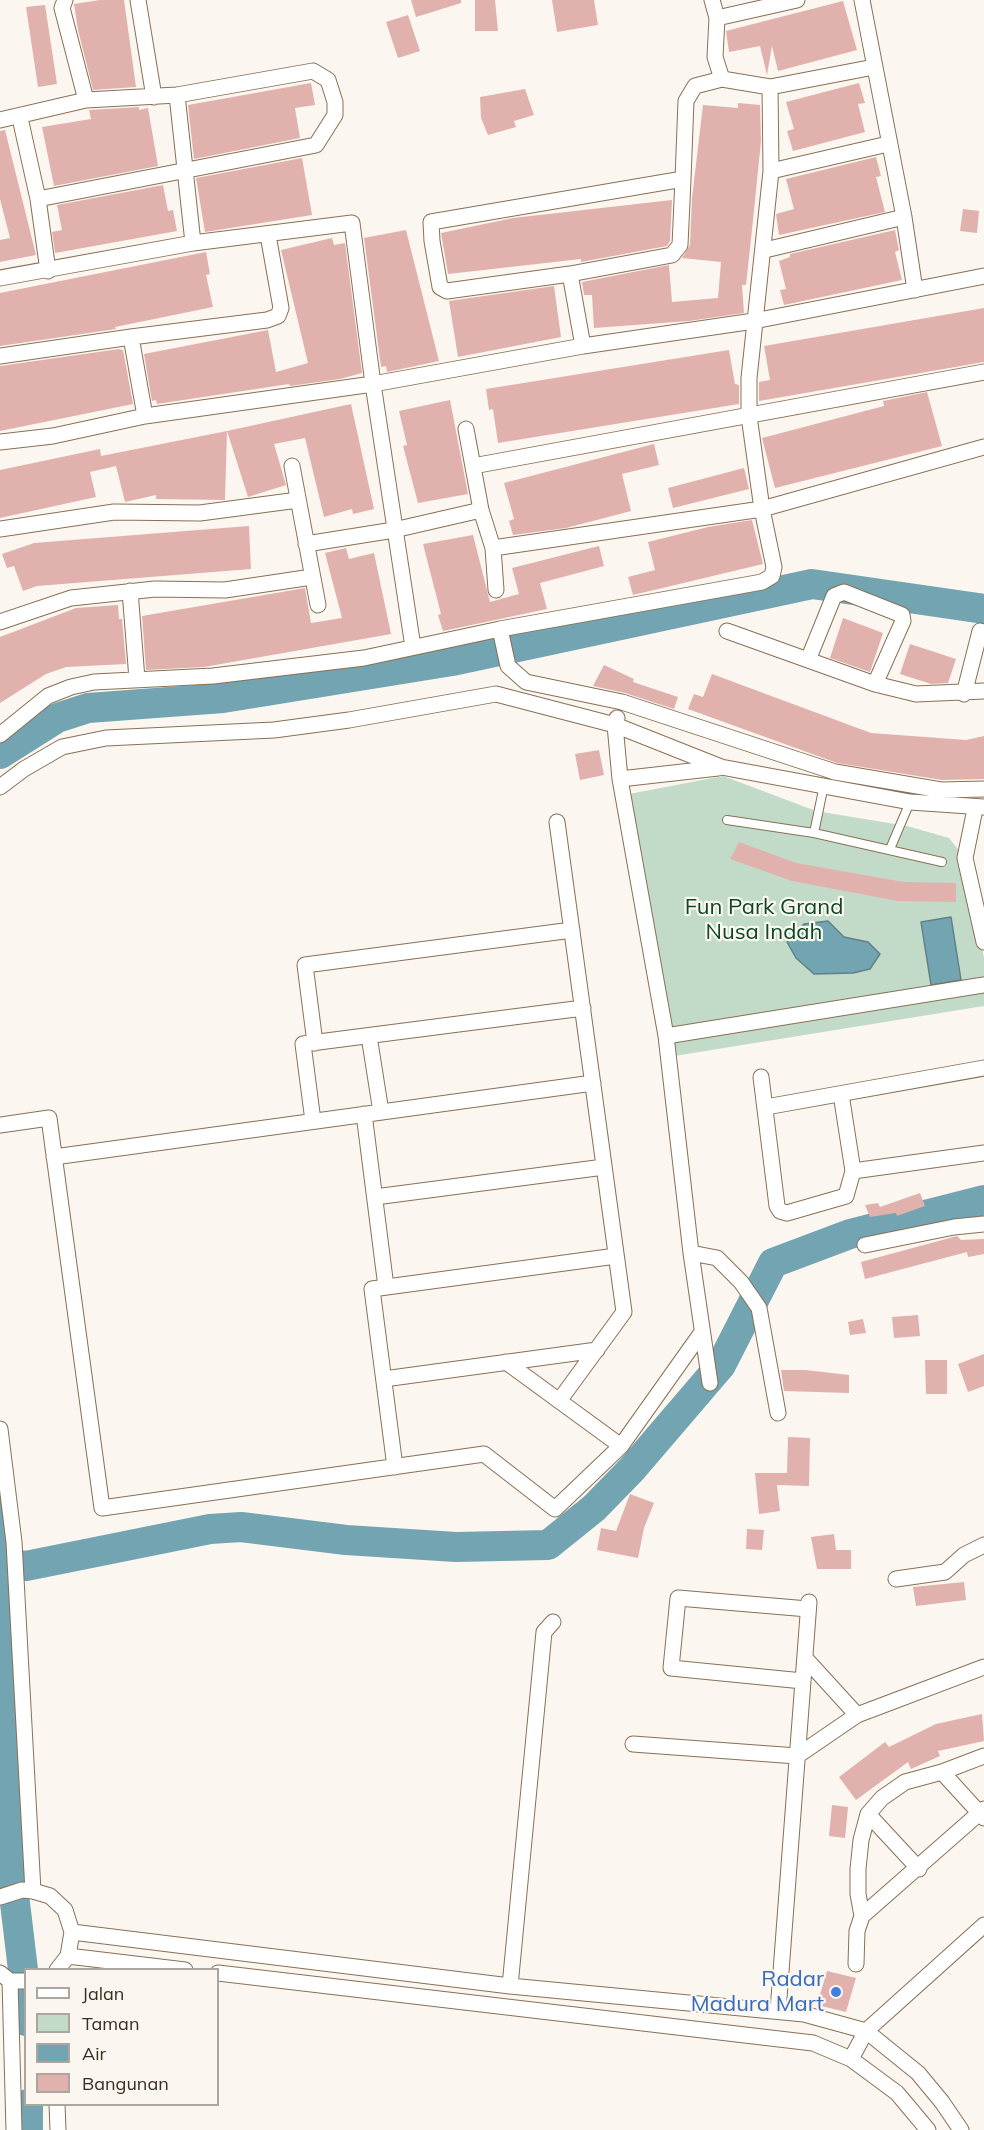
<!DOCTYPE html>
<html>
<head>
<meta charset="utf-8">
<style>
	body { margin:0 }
	#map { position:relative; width:984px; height:2130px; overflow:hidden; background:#fbf6f0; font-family:Mulish,sans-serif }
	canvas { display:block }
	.legend { position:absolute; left:24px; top:1968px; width:195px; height:138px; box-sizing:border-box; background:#fbf6f0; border:2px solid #ada69e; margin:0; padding:8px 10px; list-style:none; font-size:18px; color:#382e22 }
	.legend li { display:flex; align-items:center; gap:12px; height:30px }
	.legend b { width:30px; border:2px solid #ada69e }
</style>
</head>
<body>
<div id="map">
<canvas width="984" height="2130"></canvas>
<ul class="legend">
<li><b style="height:8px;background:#fff"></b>Jalan</li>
<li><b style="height:16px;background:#c2dbc8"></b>Taman</li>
<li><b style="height:16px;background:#72a4b1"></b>Air</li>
<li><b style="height:16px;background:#e1b1ae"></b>Bangunan</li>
</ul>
</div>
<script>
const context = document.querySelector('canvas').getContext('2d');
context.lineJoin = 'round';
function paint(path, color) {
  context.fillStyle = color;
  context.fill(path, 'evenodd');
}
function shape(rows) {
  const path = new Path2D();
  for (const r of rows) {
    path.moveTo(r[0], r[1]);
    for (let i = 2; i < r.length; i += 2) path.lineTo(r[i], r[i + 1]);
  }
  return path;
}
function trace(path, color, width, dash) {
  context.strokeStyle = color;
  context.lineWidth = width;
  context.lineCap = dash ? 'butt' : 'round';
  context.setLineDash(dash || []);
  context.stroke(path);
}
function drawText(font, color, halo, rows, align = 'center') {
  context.font = font + ' Mulish,sans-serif';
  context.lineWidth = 4.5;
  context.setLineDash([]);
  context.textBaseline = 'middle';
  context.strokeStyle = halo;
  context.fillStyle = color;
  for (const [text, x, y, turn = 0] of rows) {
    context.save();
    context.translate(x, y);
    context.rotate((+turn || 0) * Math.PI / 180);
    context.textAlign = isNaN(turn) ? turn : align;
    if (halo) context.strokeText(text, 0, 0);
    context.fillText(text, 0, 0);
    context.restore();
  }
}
const green = shape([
	[723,776,816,811,907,826,949,838,965,858,984,958,984,1006,662,1058,624,795]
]);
const water = shape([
	[951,917,961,980,931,985,921,922,951,917],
	[828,921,844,937,868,942,880,954,870,969,853,973,814,974,796,958,787,942,804,924,828,921]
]);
const river = shape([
	[0,754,57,718,88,708,223,698,452,661,812,584,984,609],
	[0,1512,7,1564,9,1853,24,1978,26,2021],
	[7,1564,26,1566,210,1529,241,1527,346,1540,456,1547,548,1545,594,1508,632,1469,721,1365,773,1263,850,1234,984,1200],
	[28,2104,28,2130]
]);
const building = shape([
	[100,0,124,0,136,87,93,90,78,30,74,4],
	[411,0,461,0,461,3,416,17],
	[475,0,495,0,498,31,475,31],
	[552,0,594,0,598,25,557,32],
	[843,1,857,50,778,71,772,46,767,75,760,46,729,52,726,31],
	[45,5,57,84,38,87,26,7],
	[408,15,420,51,398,58,386,22],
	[311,83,315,105,295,108,300,138,194,159,188,105],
	[859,83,865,103,858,104,865,132,793,151,787,131,794,129,786,102],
	[525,89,534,115,514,121,516,127,488,135,481,118,480,97],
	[738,103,760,105,761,141,753,220,746,285,742,285,744,313,689,321,594,328,592,295,584,295,582,282,669,265,672,302,718,298,721,262,682,258,690,245,692,198,703,105,738,108],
	[139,107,139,110,148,108,158,166,54,186,42,127,91,119,89,110],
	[5,130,36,255,0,262,0,240,10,238,0,199,0,131],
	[876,157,881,176,876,177,885,212,779,235,776,214,794,209,786,179],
	[302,158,312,215,205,232,196,178],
	[163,185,168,211,173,210,177,231,55,253,52,232,62,230,57,205],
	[672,200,670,241,667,246,581,262,581,259,448,274,441,233,513,218],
	[963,209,979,211,977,233,960,231],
	[406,230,439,361,387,372,386,366,381,367,364,238],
	[895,230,899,250,895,252,902,280,784,305,780,290,786,289,779,261,790,257,790,254],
	[332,238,334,245,345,243,362,373,340,379,290,386,289,384,157,404,156,400,152,401,144,354,268,330,276,372,308,363,281,250],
	[206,252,210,274,206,275,213,307,115,327,116,329,0,346,0,293],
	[554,286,561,337,458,357,449,301],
	[984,308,984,362,759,401,759,382,770,380,764,346],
	[119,349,123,350,133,404,0,431,0,366],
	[729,350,735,384,739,385,739,404,498,443,493,409,489,410,486,389],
	[927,392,942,446,775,488,762,438,884,406,883,401],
	[450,400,468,494,418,503,403,446,407,445,399,411],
	[351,404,374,509,353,514,352,509,324,517,305,438,274,444,286,485,248,497,227,431],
	[227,431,225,500,156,499,156,495,125,502,116,466,90,472,96,497,0,518,0,470,100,449,101,456],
	[654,444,659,465,622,474,631,511,566,528,513,535,509,521,514,519,504,483],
	[744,468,749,489,673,508,668,488],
	[752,520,763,564,633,595,628,577,655,570,648,542,708,527],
	[249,526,251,569,37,586,23,591,14,566,7,568,2,554,34,543],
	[473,535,490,602,519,594,512,568,599,546,604,566,540,583,547,609,443,631,438,615,441,614,423,544],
	[346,548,349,559,374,553,391,634,204,667,146,670,142,616,305,588,311,623,342,618,325,553],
	[118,605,119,619,122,619,126,664,66,667,46,674,0,703,0,637,76,608],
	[843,618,883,633,870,672,830,658],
	[910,644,956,659,948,683,931,684,900,674],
	[604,665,634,679,633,682,678,697,674,709,625,693,593,686],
	[712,674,871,733,966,740,984,736,984,779,942,780,837,763,688,709,694,694,703,697],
	[599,750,604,775,580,780,575,754],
	[739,842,796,863,904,882,956,883,956,902,898,901,792,881,730,859],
	[920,1193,925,1206,897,1216,896,1213,870,1217,865,1205,878,1203,880,1207],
	[957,1236,961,1240,984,1239,984,1254,968,1257,967,1252,865,1279,861,1262],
	[918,1315,920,1336,894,1338,892,1317],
	[863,1319,866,1333,850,1335,848,1322],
	[984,1354,984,1386,968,1392,958,1364],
	[925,1360,947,1360,947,1394,926,1394],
	[781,1370,805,1370,849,1375,849,1393,784,1391],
	[788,1437,810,1438,809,1486,777,1485,780,1511,759,1514,755,1473,787,1473],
	[630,1494,654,1503,644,1528,638,1558,597,1550,601,1528,616,1531],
	[747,1529,764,1530,762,1550,746,1549],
	[834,1534,836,1550,851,1550,851,1569,817,1569,811,1537],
	[964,1582,966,1600,916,1606,913,1587],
	[982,1714,984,1741,938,1751,940,1756,911,1769,908,1762,856,1800,839,1777,885,1742,889,1747,936,1724],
	[832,1805,848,1807,845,1838,829,1836],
	[827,1971,856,1978,846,2012,817,2005]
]);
const lane = shape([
	[727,820,814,833,942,862],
	[814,833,824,785],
	[890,849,910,802]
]);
const street = shape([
	[65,0,62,8,86,100],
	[138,0,154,97],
	[712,0,717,18,715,57,722,79],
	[862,0,904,217,915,290],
	[717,18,797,0],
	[177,95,193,243],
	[20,118,38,199,48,271],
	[0,120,86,100,177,95,313,71,328,80,335,102,335,115,316,145,38,199],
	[771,171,888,144],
	[683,179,431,222,432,241,440,287,447,291,570,274,672,255,680,245,683,179,686,101,695,86,722,79,770,87,874,67],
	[765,250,904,217],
	[570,274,583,346],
	[0,278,193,243,352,223,373,384,413,647],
	[131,337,145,416],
	[0,356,131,337,267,320,278,316,281,308,268,235],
	[466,429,481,510,493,548,496,590],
	[0,442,53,436,145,416,373,384,583,346,754,321,984,276],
	[292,466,318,605],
	[473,466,984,372],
	[0,529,114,512,200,513,298,500],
	[306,544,394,530,481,510],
	[493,548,762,509,984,447],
	[130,591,137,679],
	[0,622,71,598,155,589,225,590,312,577],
	[500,629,762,582,772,576,774,567,762,509,749,416,749,378,771,171,770,87],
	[727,631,875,684,916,694,984,691],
	[808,660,834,596,844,592,902,615,903,621,875,684],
	[964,694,980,631,984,632],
	[617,718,615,725,620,779,666,1036,691,1253,710,1383],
	[0,735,48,696,71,687,94,682,213,676,364,658,500,629,508,666,526,682,622,702,835,772,941,790,984,789],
	[620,779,718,768],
	[0,787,24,769,62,747,106,738,274,730,349,720,496,694,615,725,721,767,910,802,984,807],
	[975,809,965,858,984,942],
	[557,822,624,1312,559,1401],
	[369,1036,381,1112],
	[666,1036,984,985],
	[315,1043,305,965,572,930],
	[761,1077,777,1206,780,1211,787,1213,846,1196,853,1171,984,1153],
	[841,1094,853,1171],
	[766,1107,984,1068],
	[364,1114,386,1287],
	[313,1121,303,1044,583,1008],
	[0,1125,49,1118,102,1508,484,1454,555,1509,621,1446,702,1332],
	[54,1157,593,1083],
	[375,1197,604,1167],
	[865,1245,954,1227,984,1224],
	[691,1253,717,1258,741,1282,759,1308,778,1413],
	[506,1362,621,1446],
	[384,1379,597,1350],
	[0,1429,14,1542,33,1891],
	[395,1467,372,1289,616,1256],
	[896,1579,945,1572,964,1555,984,1545],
	[805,1658,857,1715],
	[803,1681,671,1668,678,1598,808,1609],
	[633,1744,797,1756,857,1715,984,1667],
	[942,1772,984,1818],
	[868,1814,919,1869],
	[0,1897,22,1890,33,1891,50,1896,65,1910,72,1932,68,1956,57,1970],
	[862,1916,984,1809],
	[72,1932,510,1986,804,2014,866,2031,918,2073,942,2102,961,2130],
	[68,1956,185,1970],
	[856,1964,857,1931,862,1916,858,1894,858,1869,861,1840,868,1814,882,1798,905,1782,942,1772,984,1756],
	[0,1973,10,1981,26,1981],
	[218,1973,813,2043,851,2059,897,2093,928,2130],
	[10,1981,14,2130],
	[510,1986,544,1632,553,1622],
	[778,2011,809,1602],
	[851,2059,866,2031,984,1925],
	[57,2104,58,2130]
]);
const markers = [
	[836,1992,6,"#3f7fe0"]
];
const parkNames = [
	["Fun Park Grand",764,907],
	["Nusa Indah",764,932]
];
const shopNames = [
	["Radar",824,1979],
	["Madura Mart",824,2004]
];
paint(green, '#c2dbc8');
paint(water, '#72a4b1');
trace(water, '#618186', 1.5);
trace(river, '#72a4b1', 30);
paint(building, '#e1b1ae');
trace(lane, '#887055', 10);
trace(street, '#887055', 17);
trace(lane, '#fff', 8);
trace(street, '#fff', 15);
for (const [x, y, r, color] of markers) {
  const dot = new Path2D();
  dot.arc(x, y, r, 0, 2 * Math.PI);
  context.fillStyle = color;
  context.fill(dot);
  trace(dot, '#fbf6f0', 2);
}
drawText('22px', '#0a4925', '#fbf6f0', parkNames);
drawText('22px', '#366cbe', '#fbf6f0', shopNames, 'right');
</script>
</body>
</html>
